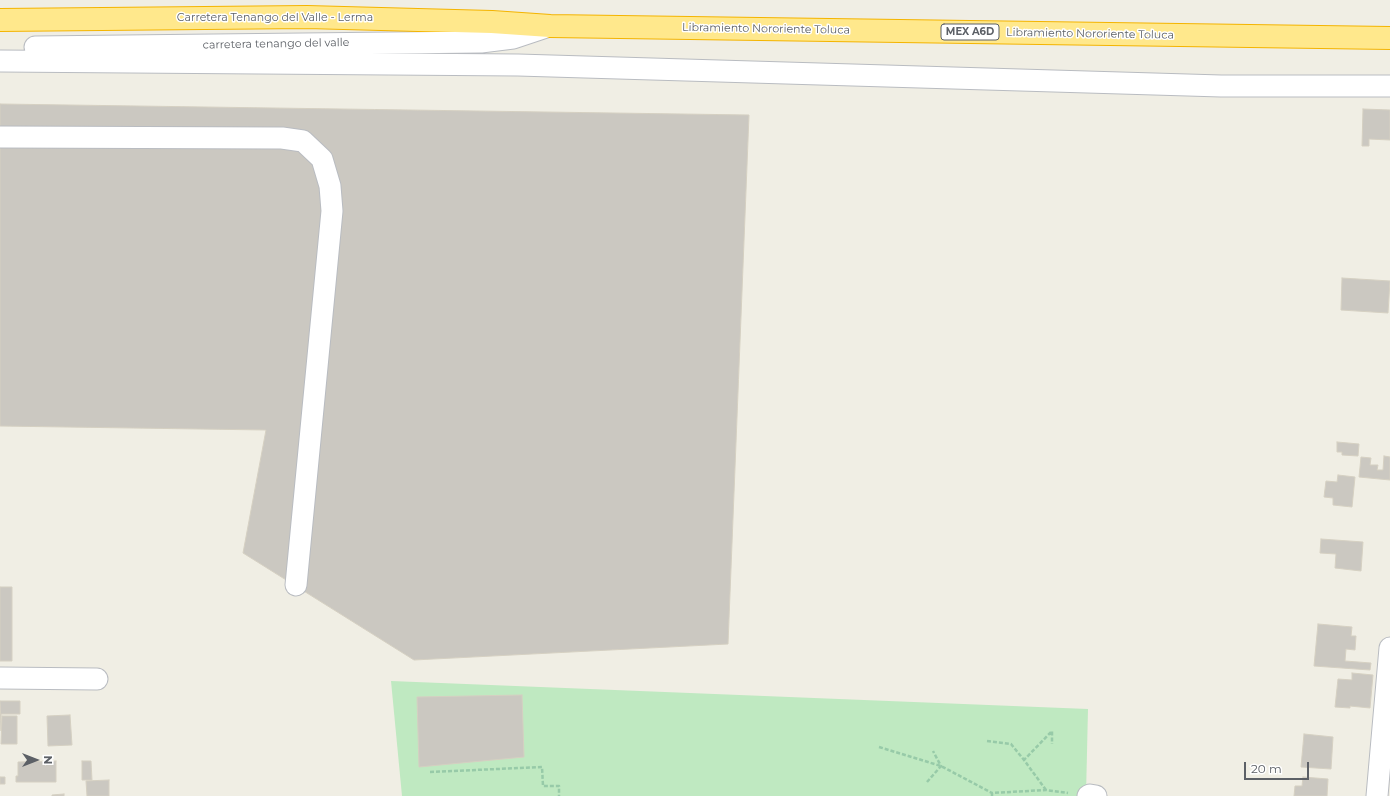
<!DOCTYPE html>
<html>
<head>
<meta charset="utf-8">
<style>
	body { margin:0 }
	#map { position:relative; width:1390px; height:796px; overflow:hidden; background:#f0eee4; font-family:Montserrat,sans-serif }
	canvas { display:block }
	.north { position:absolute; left:16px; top:740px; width:40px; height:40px; -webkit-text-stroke:3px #fff; paint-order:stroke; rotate:90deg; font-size:11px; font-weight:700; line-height:16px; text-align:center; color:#5c6066 }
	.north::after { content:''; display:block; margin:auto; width:14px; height:18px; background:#5c6066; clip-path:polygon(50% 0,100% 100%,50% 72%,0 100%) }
	.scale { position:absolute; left:1244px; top:762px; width:65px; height:18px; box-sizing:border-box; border:2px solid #5c6066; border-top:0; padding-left:5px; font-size:12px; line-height:14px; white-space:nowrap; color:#5c6066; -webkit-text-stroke:3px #fff; paint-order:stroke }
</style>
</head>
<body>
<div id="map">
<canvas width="1390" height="796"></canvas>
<div class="north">N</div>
<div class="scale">20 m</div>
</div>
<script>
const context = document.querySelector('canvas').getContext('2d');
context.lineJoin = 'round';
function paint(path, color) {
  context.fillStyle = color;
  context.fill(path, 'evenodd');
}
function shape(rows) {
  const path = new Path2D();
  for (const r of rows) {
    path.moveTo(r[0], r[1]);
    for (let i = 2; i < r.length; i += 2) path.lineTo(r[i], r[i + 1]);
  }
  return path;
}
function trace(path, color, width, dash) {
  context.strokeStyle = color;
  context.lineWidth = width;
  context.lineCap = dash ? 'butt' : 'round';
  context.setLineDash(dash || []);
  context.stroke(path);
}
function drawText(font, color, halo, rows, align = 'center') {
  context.font = font + ' Montserrat,sans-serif';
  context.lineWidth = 3;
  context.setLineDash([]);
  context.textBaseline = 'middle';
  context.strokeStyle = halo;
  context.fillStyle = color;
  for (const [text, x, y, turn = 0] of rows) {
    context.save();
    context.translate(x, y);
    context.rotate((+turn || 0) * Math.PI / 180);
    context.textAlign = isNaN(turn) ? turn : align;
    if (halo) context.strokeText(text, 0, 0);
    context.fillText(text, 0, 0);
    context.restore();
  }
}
const green = shape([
	[391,681,1088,709,1086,796,402,796]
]);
const building = shape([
	[0,104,749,115,728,644,414,660,243,553,266,430,0,426,0,104],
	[1363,109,1390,110,1390,140,1369,139,1369,146,1362,146,1363,109],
	[1342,278,1390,281,1388,313,1341,310,1342,278],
	[1337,442,1359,444,1358,456,1342,455,1342,452,1337,452,1337,442],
	[1384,456,1390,457,1390,480,1359,477,1361,457,1371,458,1370,465,1378,465,1377,470,1383,470,1384,456],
	[1338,475,1355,477,1352,507,1333,505,1333,498,1324,497,1326,481,1337,482,1338,475],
	[1321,539,1363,542,1361,571,1335,568,1336,554,1320,553,1321,539],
	[0,587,12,587,12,661,0,661,0,587],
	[1318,624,1352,627,1351,636,1356,636,1355,650,1346,649,1345,661,1371,663,1370,670,1314,666,1318,624],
	[1352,673,1373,675,1370,708,1350,706,1350,708,1335,707,1338,679,1352,680,1352,673],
	[522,695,524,757,419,767,417,697,522,695],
	[0,701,20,701,20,714,1,714,1,731,0,701],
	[70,715,72,745,48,746,47,716,70,715],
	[2,716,17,716,17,744,1,744,2,716],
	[1304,734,1333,737,1331,769,1301,767,1304,734],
	[56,761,56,782,16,782,16,776,18,776,18,762,56,761],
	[82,761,91,761,92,780,82,780,82,761],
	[0,777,5,777,5,784,0,784,0,777],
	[1303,777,1328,779,1327,796,1294,796,1295,786,1302,786,1303,777],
	[109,780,109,796,87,796,86,781,109,780],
	[64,794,64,796,52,796,52,795,64,794]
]);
const path = shape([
	[987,741,1011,744,1024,760],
	[879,747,941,766,992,793],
	[430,772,542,767,543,786,559,786,559,796],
	[927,782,941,766,933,751],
	[1046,790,1024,760,1052,731,1052,744],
	[992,796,992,793,1046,790,1068,793]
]);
const minor = shape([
	[35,47,481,42,513,38,549,26],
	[0,61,518,65,1221,86,1390,86],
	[0,137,282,138,303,141,322,159,330,186,332,211,296,585],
	[0,678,97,679],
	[1088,796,1090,795,1096,796],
	[1377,796,1390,648]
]);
const highway = shape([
	[0,20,307,17,492,22,550,26,1390,38]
]);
const shields = [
	[970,32,58]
];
const shieldNames = [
	["MEX A6D",970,32]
];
const streetNames = [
	["Carretera Tenango del Valle - Lerma",275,18],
	["Libramiento Nororiente Toluca",766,29,1],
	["Libramiento Nororiente Toluca",1090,34,1],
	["carretera tenango del valle",276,44,-1]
];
paint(green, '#bfe9c1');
paint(building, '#cbc8c1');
trace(building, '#d5d0c2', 1);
trace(minor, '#b9bcc1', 23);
trace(highway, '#f4b400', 24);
trace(path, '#97caa8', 2.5, [4, 2]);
trace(minor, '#fff', 21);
trace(highway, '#ffe88c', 22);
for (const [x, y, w] of shields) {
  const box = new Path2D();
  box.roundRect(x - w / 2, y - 8, w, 16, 3);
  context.fillStyle = '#fff';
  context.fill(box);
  trace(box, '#5c6066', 1);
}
drawText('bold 10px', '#5c6066', null, shieldNames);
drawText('11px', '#5c6066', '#fff', streetNames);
</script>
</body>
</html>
